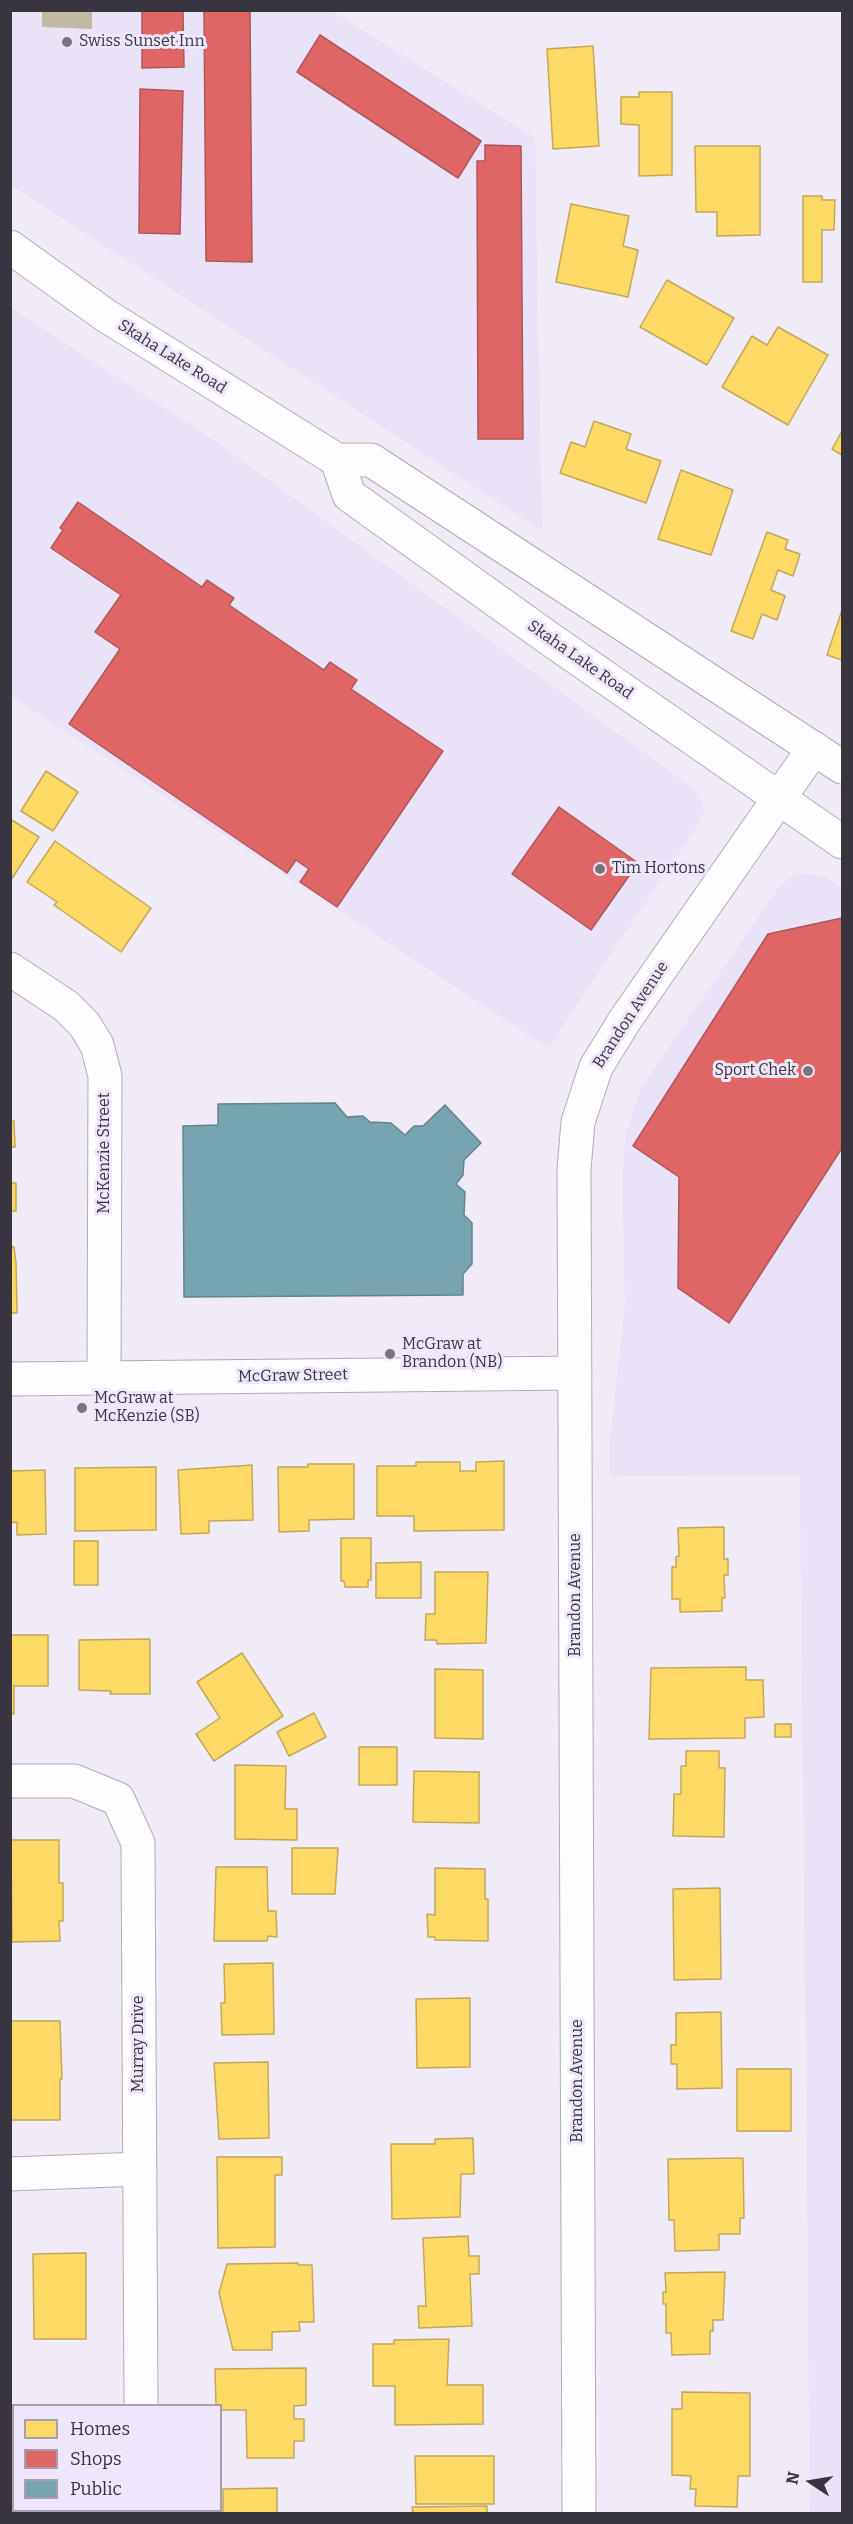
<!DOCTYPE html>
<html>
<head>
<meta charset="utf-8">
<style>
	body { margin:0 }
	#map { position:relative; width:853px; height:2524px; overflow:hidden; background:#f0ebf6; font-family:Bitter,serif }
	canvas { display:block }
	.frame { position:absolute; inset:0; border:12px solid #39353e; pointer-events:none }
	.legend { position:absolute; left:12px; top:2404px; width:210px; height:108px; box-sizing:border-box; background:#efe6fb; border:2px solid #a69faf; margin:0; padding:8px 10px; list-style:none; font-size:18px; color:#39353e }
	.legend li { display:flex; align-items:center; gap:12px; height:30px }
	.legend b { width:30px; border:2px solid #a69faf }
	.north { position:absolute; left:781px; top:2452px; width:60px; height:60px; -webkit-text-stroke:4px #efe6fb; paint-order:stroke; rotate:282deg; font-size:16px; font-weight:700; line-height:24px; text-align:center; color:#39353e }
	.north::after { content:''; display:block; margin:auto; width:21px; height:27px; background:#39353e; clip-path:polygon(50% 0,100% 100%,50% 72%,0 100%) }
</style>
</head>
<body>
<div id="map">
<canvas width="853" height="2524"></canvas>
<div class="frame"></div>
<ul class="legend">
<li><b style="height:16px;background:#ffd966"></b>Homes</li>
<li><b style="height:16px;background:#e06666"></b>Shops</li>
<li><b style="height:16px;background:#76a5af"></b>Public</li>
</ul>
<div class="north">N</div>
</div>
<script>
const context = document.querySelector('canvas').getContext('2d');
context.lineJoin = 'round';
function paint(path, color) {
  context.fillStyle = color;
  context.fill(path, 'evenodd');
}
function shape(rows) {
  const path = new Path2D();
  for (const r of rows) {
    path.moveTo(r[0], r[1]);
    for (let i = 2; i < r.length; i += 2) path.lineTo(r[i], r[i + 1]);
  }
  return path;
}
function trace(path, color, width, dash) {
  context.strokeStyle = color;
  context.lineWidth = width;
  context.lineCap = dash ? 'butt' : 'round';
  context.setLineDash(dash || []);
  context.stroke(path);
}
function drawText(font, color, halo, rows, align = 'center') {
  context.font = font + ' Bitter,serif';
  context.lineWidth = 6;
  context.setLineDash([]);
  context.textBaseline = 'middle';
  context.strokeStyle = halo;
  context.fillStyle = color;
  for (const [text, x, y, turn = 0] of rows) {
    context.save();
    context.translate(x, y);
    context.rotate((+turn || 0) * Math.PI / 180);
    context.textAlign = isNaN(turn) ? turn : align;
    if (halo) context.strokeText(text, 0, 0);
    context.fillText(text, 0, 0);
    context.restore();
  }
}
const built = shape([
	[10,11,332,11,535,138,542,531,11,185],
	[10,307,218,443,690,786,698,794,704,811,698,825,562,1027,550,1049,11,696],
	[796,873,825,876,842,888,842,2513,810,2513,800,1475,610,1476,610,1441,625,1304,622,1179,626,1134,641,1088,779,887]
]);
const water = shape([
	[42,11,92,11,92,29,42,27]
]);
const homes = shape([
	[593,46,599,146,553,149,547,49,593,46],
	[639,92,672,92,672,175,639,176,639,125,621,124,621,97,639,97,639,92],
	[695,146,760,146,760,235,717,236,717,212,696,212,695,146],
	[803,196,822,196,822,200,835,200,834,230,822,230,822,282,803,282,803,196],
	[571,204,629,216,623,246,638,250,628,297,556,282,571,204],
	[667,280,734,318,707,365,640,327,667,280],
	[778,327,828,355,788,425,722,387,752,336,767,345,778,327],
	[594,421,631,434,626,449,661,461,646,503,560,473,571,442,585,447,594,421],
	[842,431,842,455,832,449,842,431],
	[681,470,733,490,711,555,658,539,681,470],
	[767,532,788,540,785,549,800,554,793,576,778,570,771,590,785,596,777,620,762,614,753,639,731,631,767,532],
	[842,610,842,660,827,655,842,610],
	[46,771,78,792,53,831,21,811,46,771],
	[10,819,39,837,11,880,10,880,10,819],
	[55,841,151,908,121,952,54,905,57,902,27,882,55,841],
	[10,1121,14,1121,15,1147,10,1147,10,1121],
	[10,1183,16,1183,16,1211,10,1211,10,1183],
	[10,1247,14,1247,16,1262,17,1313,10,1313,10,1247],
	[504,1461,504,1530,414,1531,414,1516,377,1516,377,1466,416,1466,416,1462,460,1462,460,1471,476,1471,476,1462,504,1461],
	[308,1464,354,1464,354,1519,309,1520,309,1531,279,1532,278,1467,308,1467,308,1464],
	[252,1465,253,1520,209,1521,209,1533,181,1534,178,1470,252,1465],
	[10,1467,12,1471,45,1470,46,1534,17,1535,17,1522,10,1523,10,1467],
	[156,1467,156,1530,75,1531,75,1468,156,1467],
	[724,1527,724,1559,728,1559,728,1575,724,1575,725,1598,722,1598,722,1611,680,1612,680,1599,672,1599,672,1567,676,1567,676,1557,679,1556,678,1528,724,1527],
	[341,1538,371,1538,371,1580,368,1580,368,1587,345,1587,344,1581,341,1581,341,1538],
	[74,1541,98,1541,98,1585,74,1585,74,1541],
	[421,1562,421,1598,376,1598,376,1563,421,1562],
	[435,1572,488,1572,486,1643,437,1644,436,1640,425,1640,426,1614,435,1614,435,1572],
	[10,1635,48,1635,48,1686,14,1686,14,1714,10,1714,10,1635],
	[150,1639,150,1694,110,1694,111,1691,79,1690,79,1640,150,1639],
	[242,1653,283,1716,214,1761,196,1734,220,1718,197,1682,242,1653],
	[746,1667,746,1680,763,1680,764,1717,745,1718,745,1738,649,1739,651,1668,746,1667],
	[435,1669,483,1670,483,1739,435,1738,435,1669],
	[314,1713,326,1737,289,1756,277,1732,314,1713],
	[775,1724,791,1724,791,1737,775,1737,775,1724],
	[359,1747,397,1747,397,1785,359,1785,359,1747],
	[686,1751,719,1751,719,1768,725,1768,724,1837,673,1836,674,1794,681,1794,681,1766,686,1766,686,1751],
	[235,1765,286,1766,285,1809,297,1809,297,1840,235,1839,235,1765],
	[414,1771,479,1772,479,1823,413,1822,414,1771],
	[11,1840,59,1840,59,1883,63,1883,63,1921,59,1921,60,1941,12,1942,11,1840],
	[292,1848,338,1848,335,1894,292,1894,292,1848],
	[216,1867,267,1867,268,1911,276,1911,277,1937,268,1936,267,1941,214,1941,216,1867],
	[435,1868,485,1869,485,1899,488,1899,488,1941,435,1940,435,1937,428,1937,427,1914,435,1915,435,1868],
	[720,1888,721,1979,674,1980,673,1889,720,1888],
	[273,1963,274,2034,222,2035,221,2003,225,2003,224,1964,273,1963],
	[470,1998,470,2067,417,2068,416,1999,470,1998],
	[721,2012,722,2088,677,2089,677,2064,671,2064,671,2045,676,2045,676,2013,721,2012],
	[10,2021,60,2021,62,2079,60,2079,60,2120,11,2120,10,2021],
	[268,2062,269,2138,219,2139,214,2063,268,2062],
	[737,2069,791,2069,791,2131,737,2131,737,2069],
	[473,2138,474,2174,461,2174,460,2217,392,2219,391,2144,435,2144,435,2139,473,2138],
	[217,2157,282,2157,282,2175,275,2175,275,2247,218,2248,217,2157],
	[743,2158,744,2218,740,2218,740,2234,719,2234,719,2250,675,2251,674,2220,669,2220,668,2159,743,2158],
	[468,2236,469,2256,479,2256,479,2274,470,2274,472,2326,419,2328,418,2306,426,2306,423,2238,468,2236],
	[86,2253,86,2339,34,2339,33,2254,86,2253],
	[298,2263,298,2265,312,2265,314,2322,299,2322,300,2331,272,2332,272,2350,233,2350,219,2293,227,2264,298,2263],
	[725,2272,723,2320,713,2320,713,2331,710,2331,710,2354,672,2355,671,2333,666,2333,666,2304,663,2304,663,2292,666,2292,665,2273,725,2272],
	[449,2339,447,2385,483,2385,483,2424,395,2425,395,2386,373,2386,373,2344,394,2344,394,2340,449,2339],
	[306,2368,306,2405,294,2406,294,2419,304,2419,304,2441,294,2441,294,2458,247,2458,246,2410,220,2410,220,2406,216,2406,215,2369,306,2368],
	[682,2392,750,2393,750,2476,738,2476,737,2507,695,2506,696,2489,690,2489,691,2476,672,2475,672,2409,682,2409,682,2392],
	[415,2456,494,2456,494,2504,416,2504,415,2456],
	[277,2488,277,2514,223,2514,223,2489,277,2488],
	[487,2506,487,2514,406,2514,413,2512,412,2507,487,2506]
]);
const shops = shape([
	[142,10,183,10,184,67,142,68,142,10],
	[204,10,250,10,252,262,206,261,204,10],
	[320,35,481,141,458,178,297,72,320,35],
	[140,89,183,91,180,234,139,233,140,89],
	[485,145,521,146,523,439,478,439,477,161,485,161,485,145],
	[78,502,202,587,207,580,234,598,229,605,324,670,330,662,357,680,351,689,443,751,337,907,300,882,309,869,296,860,287,873,69,724,120,649,95,632,121,595,51,548,63,530,60,528,78,502],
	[559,807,638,863,591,930,512,874,559,807],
	[842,918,842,1148,729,1323,678,1288,679,1177,633,1146,768,934,842,918]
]);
const public = shape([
	[335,1103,347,1117,363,1116,370,1122,391,1123,405,1135,414,1126,423,1126,445,1105,481,1143,464,1160,463,1175,456,1184,465,1192,464,1215,472,1223,472,1264,463,1274,463,1295,184,1297,183,1126,218,1125,218,1104,335,1103]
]);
const minor = shape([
	[10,969,66,1006,84,1024,97,1045,105,1076,104,1378],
	[10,1379,575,1373],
	[10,1781,74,1781,118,1799,138,1843,141,2406],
	[10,2174,140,2169],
	[141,2510,141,2514],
	[579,2514,574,1169,578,1122,596,1067,625,1020,814,748]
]);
const major = shape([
	[10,247,105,315,337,460,371,460,842,767],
	[337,460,349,495,547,637,842,842]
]);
const markers = [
	[67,42,6,"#79757e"],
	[600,869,6,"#79757e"],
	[808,1071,6,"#79757e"],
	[390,1354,6,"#79757e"],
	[82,1408,6,"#79757e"]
];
const poiNames = [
	["Swiss Sunset Inn",79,42],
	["Tim Hortons",612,869],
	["Sport Chek",796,1071,"right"],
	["McGraw at",402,1345],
	["Brandon (NB)",402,1363],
	["McGraw at",94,1399],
	["McKenzie (SB)",94,1417]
];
const streetNames = [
	["Skaha Lake Road",172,357,32],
	["Skaha Lake Road",580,660,35],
	["Brandon Avenue",631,1015,-57],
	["McKenzie Street",105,1153,-90],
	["McGraw Street",293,1376,-1],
	["Brandon Avenue",576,1595,-90],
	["Murray Drive",139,2044,-90],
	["Brandon Avenue",578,2081,-90]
];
paint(built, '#eae2f6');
paint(water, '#c2b9a2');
paint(homes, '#ffd966');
trace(homes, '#c4a85a', 1.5);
paint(shops, '#e06666');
trace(shops, '#ae575a', 1.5);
paint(public, '#76a5af');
trace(public, '#64838d', 1.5);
trace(minor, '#b0acb5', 35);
trace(major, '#b0acb5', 35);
trace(minor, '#fdfcfe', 33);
trace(major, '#fdfcfe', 33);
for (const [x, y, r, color] of markers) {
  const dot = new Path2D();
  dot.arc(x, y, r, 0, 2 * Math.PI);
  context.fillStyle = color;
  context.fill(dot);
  trace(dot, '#efe6fb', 2);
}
drawText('16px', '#39353e', '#efe6fb', poiNames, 'left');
drawText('16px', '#39353e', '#efe6fb', streetNames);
</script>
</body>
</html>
